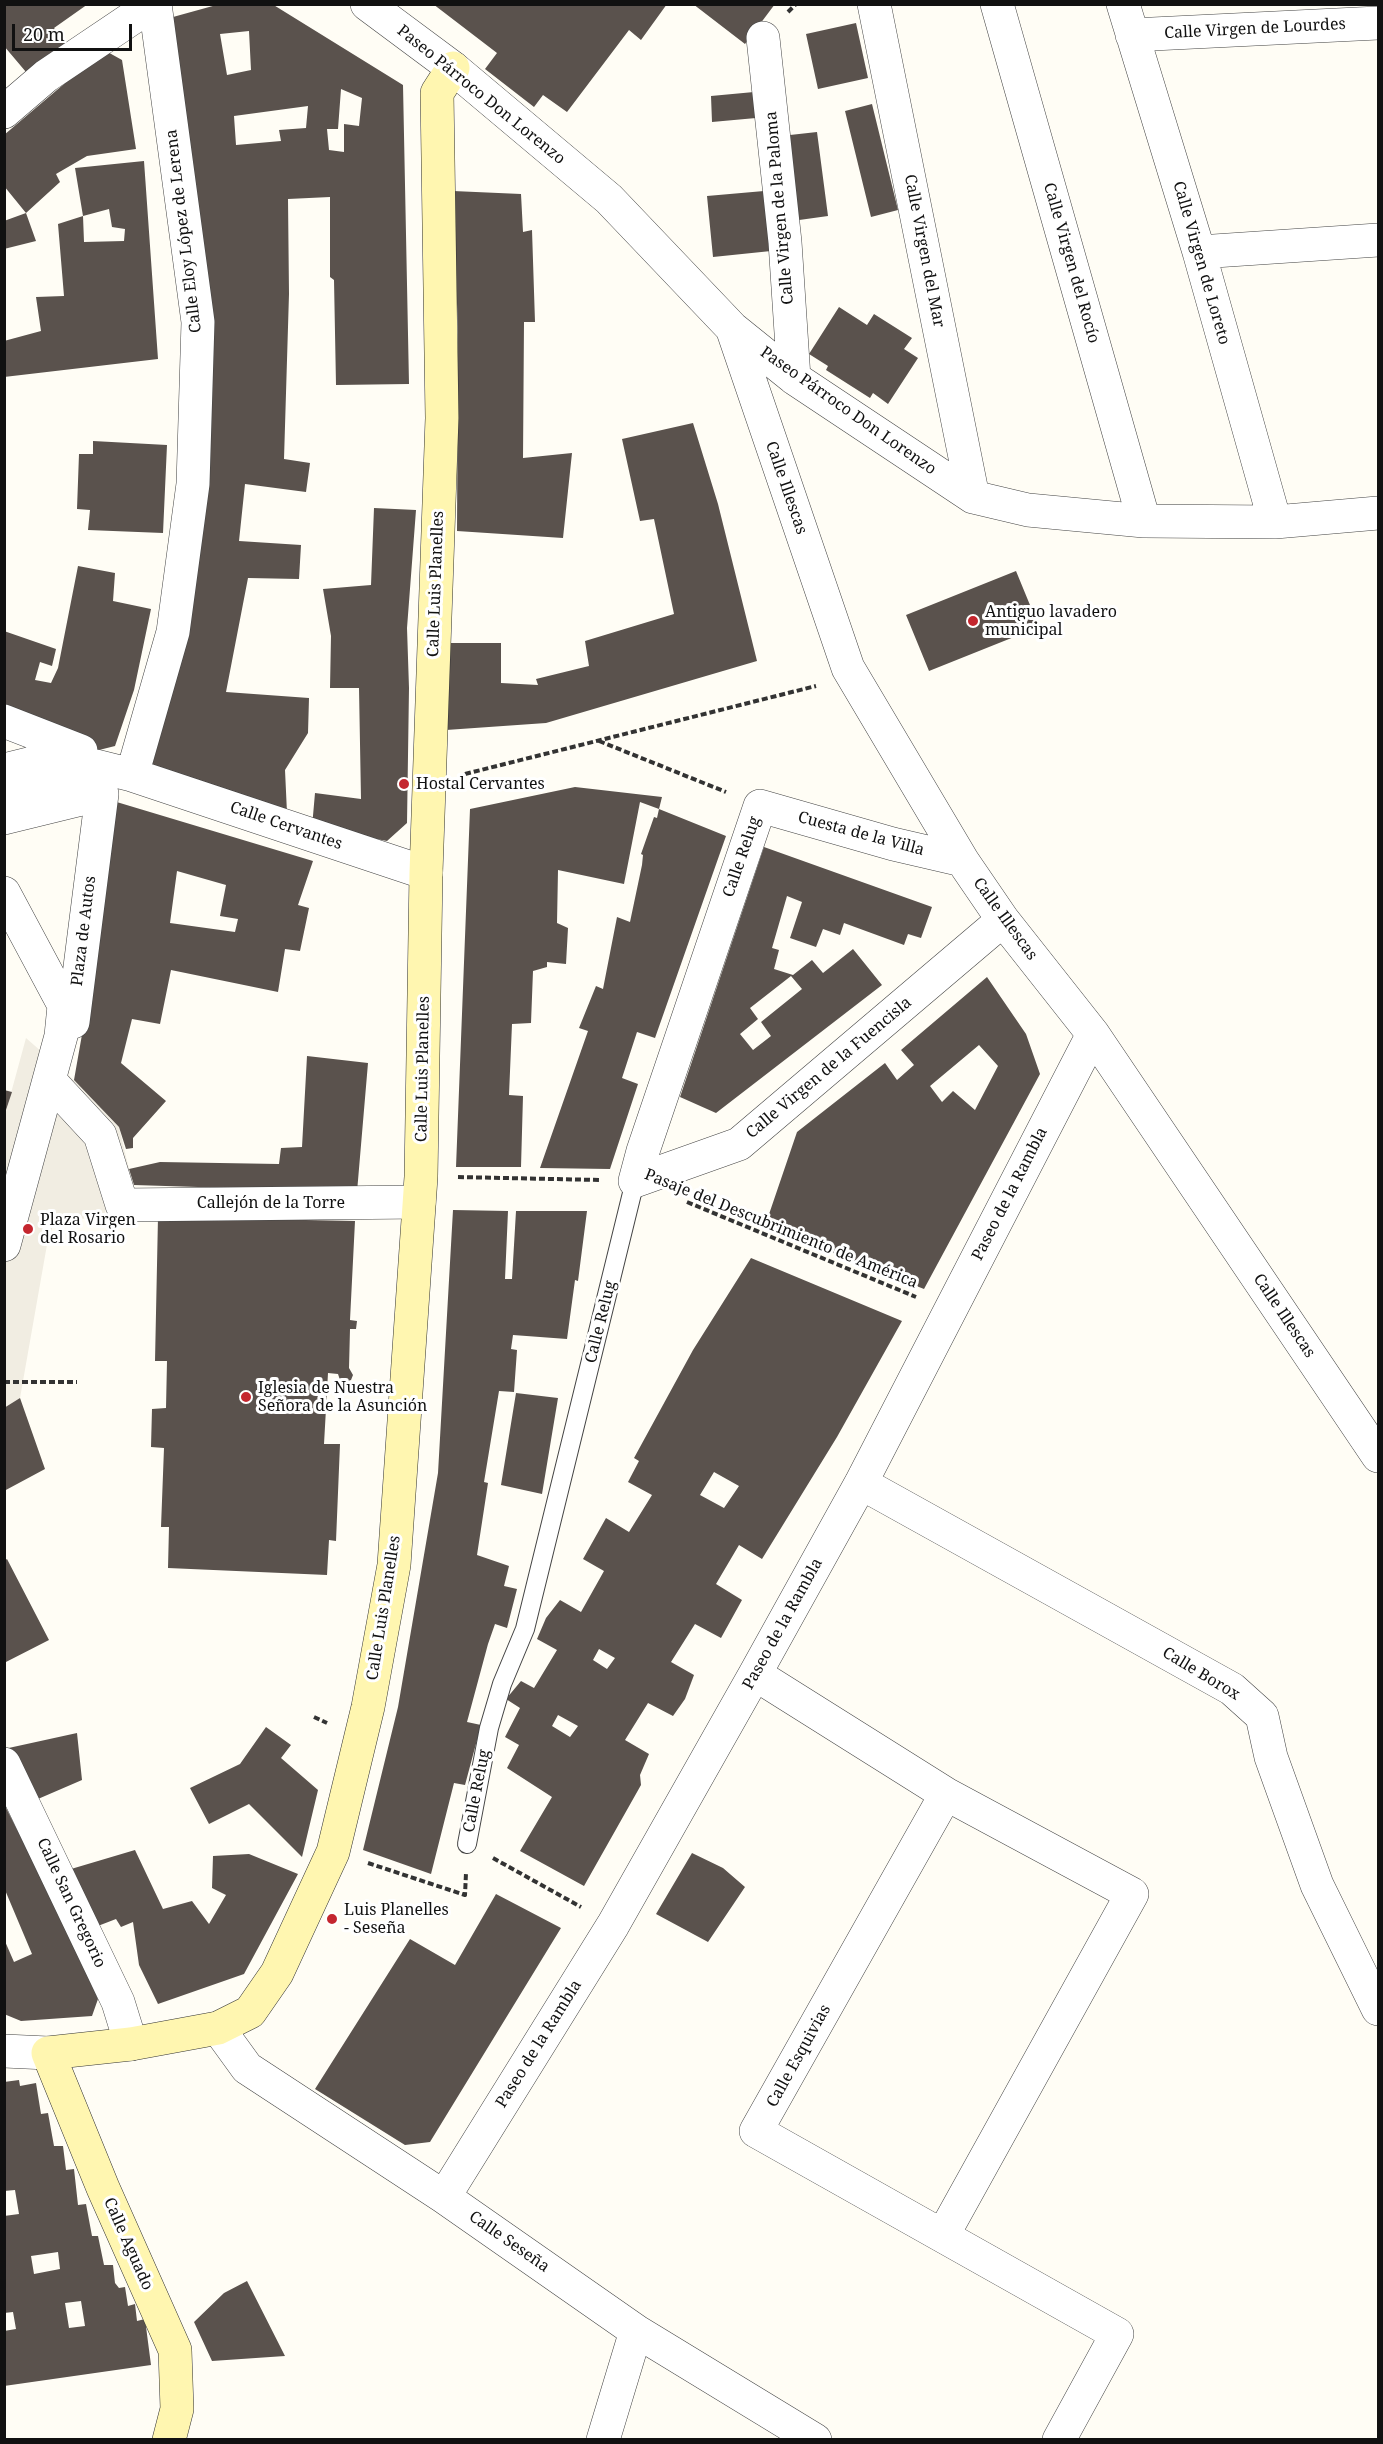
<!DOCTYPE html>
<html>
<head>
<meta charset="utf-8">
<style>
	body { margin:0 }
	#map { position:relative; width:1383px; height:2444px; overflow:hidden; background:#fffdf5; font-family:"Noto Serif",serif }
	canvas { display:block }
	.frame { position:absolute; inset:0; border:6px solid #111; pointer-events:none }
	.scale { position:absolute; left:12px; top:24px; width:120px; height:27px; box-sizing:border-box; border:3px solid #111; border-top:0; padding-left:8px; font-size:18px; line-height:21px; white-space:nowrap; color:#111; -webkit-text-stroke:4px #fff; paint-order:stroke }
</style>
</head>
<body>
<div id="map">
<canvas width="1383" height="2444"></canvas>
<div class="frame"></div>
<div class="scale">20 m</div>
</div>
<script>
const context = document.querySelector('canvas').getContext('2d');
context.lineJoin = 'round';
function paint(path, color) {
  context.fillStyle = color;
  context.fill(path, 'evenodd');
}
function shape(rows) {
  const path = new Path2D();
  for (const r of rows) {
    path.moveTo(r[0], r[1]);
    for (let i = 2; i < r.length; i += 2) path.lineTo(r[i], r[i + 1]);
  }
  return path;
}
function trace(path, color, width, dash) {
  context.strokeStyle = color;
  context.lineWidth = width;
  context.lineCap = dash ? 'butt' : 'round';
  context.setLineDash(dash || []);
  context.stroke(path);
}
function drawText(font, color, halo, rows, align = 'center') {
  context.font = font + ' "Noto Serif",serif';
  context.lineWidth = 6;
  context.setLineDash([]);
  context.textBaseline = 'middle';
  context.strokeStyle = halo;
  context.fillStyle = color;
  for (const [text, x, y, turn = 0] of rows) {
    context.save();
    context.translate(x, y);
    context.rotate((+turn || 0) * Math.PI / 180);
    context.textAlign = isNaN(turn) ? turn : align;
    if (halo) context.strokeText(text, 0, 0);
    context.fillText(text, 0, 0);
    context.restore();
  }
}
const plaza = shape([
	[26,1038,74,1080,119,1127,129,1169,101,1219,56,1218,48,1239,20,1398,5,1408,5,1115]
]);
const building = shape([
	[4,4,88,4,54,28,66,43,26,72,4,46],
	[220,4,272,4,403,85,409,384,336,385,334,280,330,277,330,197,288,199,289,294,284,459,310,463,306,492,245,484,239,541,301,545,299,579,248,578,226,692,309,698,308,733,285,770,287,813,141,771,189,574,173,17],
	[249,31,251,70,227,75,220,34],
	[341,89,362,98,359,126,344,124,344,152,329,150,327,129,338,129],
	[308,106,306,128,279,130,281,141,236,145,234,116],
	[433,4,667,4,641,40,629,30,567,112,543,95,534,107,485,69,497,53],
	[693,4,775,4,745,44],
	[856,23,868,78,818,89,806,34],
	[104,50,122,60,136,149,87,156,56,174,60,182,26,213,4,186,4,135],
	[754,92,756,118,712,122,711,96],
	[872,104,898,210,871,217,845,111],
	[817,132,828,216,792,221,781,136],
	[144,161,158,359,4,377,4,341,41,331,36,297,64,296,58,224,83,216,84,242,124,241,125,229,112,227,109,209,83,216,75,168],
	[453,191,521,194,523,232,532,230,535,322,524,322,523,458,572,453,563,538,457,531,458,331],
	[764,191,771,251,713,257,707,196],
	[26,213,36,241,4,249,4,221],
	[839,307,867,325,874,314,912,338,904,349,918,358,888,404,873,393,870,398,826,370,828,366,809,354],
	[693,423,718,504,757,661,546,723,446,730,450,643,501,643,501,683,538,685,536,679,589,666,585,641,674,614,654,519,640,521,622,439],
	[93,441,167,445,163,533,88,530,90,510,77,509,79,454,93,454],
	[374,508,416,510,407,628,409,688,407,823,387,841,312,827,315,793,361,799,359,688,330,688,331,636,323,589,371,585],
	[78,566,115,573,113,601,151,609,134,690,115,746,95,751,4,717,4,631,56,649,52,666,40,662,35,680,51,683,58,668],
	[1016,571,1039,627,929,671,906,615],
	[575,787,662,797,659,809,640,802,624,884,558,870,557,923,568,928,566,964,547,962,547,967,533,971,531,1023,512,1024,509,1095,523,1096,521,1167,456,1167,470,809],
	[110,800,313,861,298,905,309,908,300,951,285,949,278,992,171,970,160,1024,132,1019,121,1063,166,1101,133,1138,133,1148,126,1149,119,1127,74,1080,96,955],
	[177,871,226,885,220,916,238,919,235,932,170,923],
	[659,809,726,836,655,1038,637,1032,622,1078,638,1084,610,1169,540,1168,588,1031,579,1028,596,986,603,989,617,917,630,922,642,865,643,855,641,854,654,817,657,818],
	[764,847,932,907,921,938,908,934,904,945,844,923,840,935,823,929,816,947,790,938,802,902,787,896,772,948,779,950,774,969,793,975,812,960,823,973,853,949,882,985,716,1113,680,1097],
	[791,976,802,989,761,1022,771,1036,753,1050,740,1034,758,1019,750,1008],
	[987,977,1026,1034,1040,1074,924,1289,765,1226,797,1132,885,1063,897,1080,914,1065,901,1050],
	[979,1045,998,1066,975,1110,953,1091,942,1102,930,1086],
	[307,1056,368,1063,357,1192,134,1185,129,1169,160,1162,279,1164,281,1148,302,1147],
	[4,1090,12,1092,5,1113,4,1113],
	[453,1210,508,1211,505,1279,512,1279,516,1211,587,1211,578,1281,575,1280,567,1339,513,1335,511,1349,517,1350,514,1392,499,1391,484,1482,488,1483,477,1555,509,1566,504,1586,517,1589,507,1628,495,1624,488,1644,467,1722,481,1725,465,1785,454,1783,431,1874,363,1850,398,1707,438,1473],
	[158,1217,355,1221,350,1320,357,1321,356,1329,350,1329,349,1368,353,1375,351,1380,341,1383,338,1374,328,1373,324,1444,340,1444,336,1541,329,1540,327,1575,168,1568,169,1527,161,1527,164,1448,151,1447,152,1409,166,1408,167,1361,155,1361],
	[751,1258,902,1321,837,1437,762,1559,739,1545,716,1584,742,1600,721,1638,695,1624,671,1662,694,1675,685,1699,673,1716,648,1703,625,1740,649,1754,640,1775,641,1785,584,1886,520,1851,552,1797,507,1768,519,1745,505,1737,520,1708,506,1699,521,1681,534,1688,557,1650,537,1639,546,1618,560,1600,581,1612,604,1571,583,1559,606,1518,629,1532,652,1495,628,1482,639,1461,634,1458,693,1350],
	[714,1472,739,1486,724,1508,700,1495],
	[599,1649,615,1658,607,1669,593,1660],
	[558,1715,578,1726,570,1737,552,1726],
	[516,1393,558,1398,542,1494,501,1485],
	[20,1398,45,1469,4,1491,4,1408],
	[7,1559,49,1640,4,1663,4,1561],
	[266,1727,291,1745,281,1758,318,1790,302,1857,249,1804,209,1824,190,1788,240,1764],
	[77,1733,82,1780,31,1802,4,1749],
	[5,1806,71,1936,98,1999,92,2016,21,2021,4,2014,4,1939,14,1962,32,1954,5,1890],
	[135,1850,163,1909,192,1901,209,1924,226,1895,212,1888,213,1856,249,1854,298,1874,244,1974,158,2004,139,1965,133,1922,121,1927,116,1919,90,1929,61,1872],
	[692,1853,723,1868,745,1887,708,1942,656,1914],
	[496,1894,561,1928,430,2142,405,2145,315,2089,410,1939,455,1965],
	[19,2080,20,2086,36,2083,41,2114,48,2113,54,2146,63,2146,66,2170,74,2169,78,2205,86,2204,92,2236,98,2236,104,2265,113,2265,115,2283,119,2288,125,2287,128,2306,135,2304,137,2321,145,2319,151,2365,4,2386,4,2331,16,2329,13,2312,4,2313,4,2216,19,2214,15,2190,4,2191,4,2082],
	[58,2252,60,2269,34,2274,31,2256],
	[81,2301,85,2326,69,2328,65,2303],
	[247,2281,285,2356,212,2361,194,2322,224,2293]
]);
const path = shape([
	[788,12,796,4],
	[599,741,726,792],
	[465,774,816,686],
	[458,1177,600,1180],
	[687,1202,916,1297],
	[4,1382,77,1382],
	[314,1717,327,1723],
	[493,1858,581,1907],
	[368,1863,465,1895,466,1873]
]);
const lane = shape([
	[467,1844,489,1728,502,1684,525,1629,635,1181]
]);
const street = shape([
	[367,4,453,68,609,199,732,328,794,378,973,497,1028,510,1144,521,1275,522,1378,513],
	[874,4,973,497],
	[997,4,1144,521],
	[1123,4,1199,252,1275,522],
	[1132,35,1378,23],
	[763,38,785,242,794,378],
	[4,112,46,76,153,4],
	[1199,252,1378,240],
	[732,328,848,668,962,860,1003,920,1093,1034,1378,1456],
	[4,721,81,751,4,770],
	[132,775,173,632,193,484,198,322,155,4],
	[18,796,96,766,132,775,426,873],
	[4,818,102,794,73,1022,4,893],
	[49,1080,100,1135,122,1205,419,1202],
	[635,1181,643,1151,760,806,893,844,962,860],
	[635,1181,739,1144,1003,920],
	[4,1245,61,1036,64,1006],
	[861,1483,1232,1689,1262,1716,1271,1757,1317,1885,1378,2009],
	[755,1674,946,1794,756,2131,1117,2334,1059,2440],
	[4,1764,118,2002,131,2044],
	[218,2028,247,2068,444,2197,636,2331,815,2440],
	[4,2051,48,2053],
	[444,2197,613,1925,755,1674,861,1483,1093,1034],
	[943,2235,1132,1894,946,1794],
	[603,2440,636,2331]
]);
const secondary = shape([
	[169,2440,177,2409,175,2350,103,2188,48,2053,131,2044,218,2028,250,2012,277,1973,333,1852,368,1707,394,1565,421,1177,426,873,442,418,437,93,453,68]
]);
const markers = [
	[973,621,6,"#c4262e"],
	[404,784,6,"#c4262e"],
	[28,1229,6,"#c4262e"],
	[246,1397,6,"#c4262e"],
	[332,1919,6,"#c4262e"]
];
const streetNames = [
	["Calle Virgen de Lourdes",1255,29,-3],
	["Paseo Párroco Don Lorenzo",481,95,39],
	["Calle Virgen de la Paloma",780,208,-95],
	["Calle Eloy López de Lerena",184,231,-97],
	["Calle Virgen del Mar",924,251,79],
	["Calle Virgen del Rocío",1071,263,74],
	["Calle Virgen de Loreto",1201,263,74],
	["Paseo Párroco Don Lorenzo",848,411,35],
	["Calle Illescas",786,488,71],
	["Calle Luis Planelles",436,584,-88],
	["Calle Cervantes",286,826,19],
	["Cuesta de la Villa",861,834,15],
	["Calle Relug",742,857,-71],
	["Calle Illescas",1005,919,54],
	["Plaza de Autos",84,931,-83],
	["Calle Virgen de la Fuencisla",829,1068,-40],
	["Calle Luis Planelles",423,1069,-89],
	["Paseo de la Rambla",1010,1194,-63],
	["Callejón de la Torre",271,1203],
	["Pasaje del Descubrimiento de América",781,1229,22],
	["Calle Illescas",1284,1316,56],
	["Calle Relug",601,1322,-76],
	["Calle Luis Planelles",384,1608,-81],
	["Paseo de la Rambla",783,1624,-61],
	["Calle Borox",1201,1674,31],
	["Calle Relug",477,1791,-79],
	["Calle San Gregorio",71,1903,65],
	["Paseo de la Rambla",539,2044,-58],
	["Calle Esquivias",799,2056,-61],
	["Calle Seseña",509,2242,35],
	["Calle Aguado",128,2244,66]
];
const poiNames = [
	["Antiguo lavadero",985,612],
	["municipal",985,630],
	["Hostal Cervantes",416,784],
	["Plaza Virgen",40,1220],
	["del Rosario",40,1238],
	["Iglesia de Nuestra",258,1388],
	["Señora de la Asunción",258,1406],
	["Luis Planelles",344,1910],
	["- Seseña",344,1928]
];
paint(plaza, '#f1ede2');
paint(building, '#5a524d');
trace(lane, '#444', 20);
trace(street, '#444', 34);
trace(secondary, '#333', 34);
trace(path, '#333', 4, [6, 3]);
trace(lane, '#fff', 18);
trace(street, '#fff', 33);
trace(secondary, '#fff6b0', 33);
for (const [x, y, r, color] of markers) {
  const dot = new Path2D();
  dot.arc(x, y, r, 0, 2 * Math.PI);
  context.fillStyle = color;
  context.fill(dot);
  trace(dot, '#fff', 2);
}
drawText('16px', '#111', '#fff', streetNames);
drawText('16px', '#111', '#fff', poiNames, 'left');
</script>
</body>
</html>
